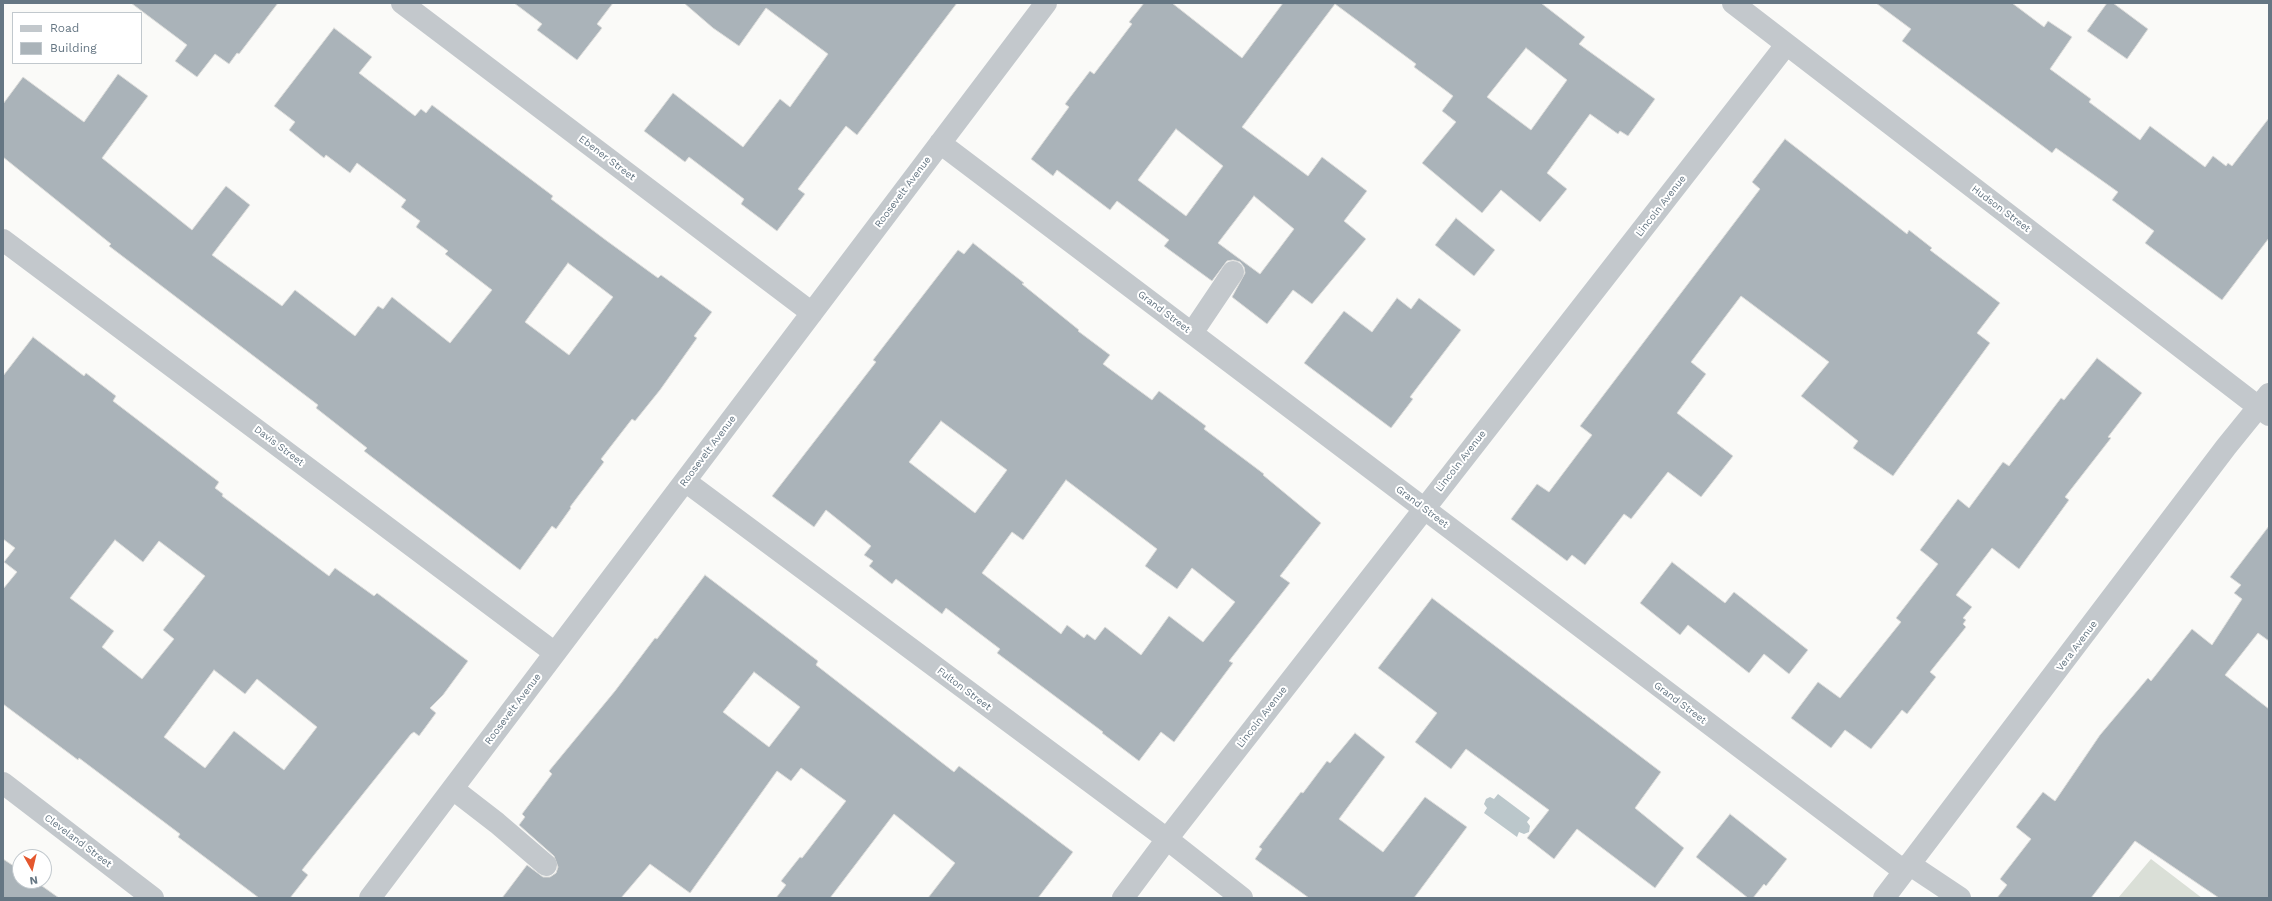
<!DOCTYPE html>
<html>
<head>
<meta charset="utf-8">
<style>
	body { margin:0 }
	#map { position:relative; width:2272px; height:901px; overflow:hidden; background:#fafaf8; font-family:"Work Sans",sans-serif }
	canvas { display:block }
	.frame { position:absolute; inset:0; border:4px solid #657683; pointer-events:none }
	.legend { position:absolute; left:12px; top:12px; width:130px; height:52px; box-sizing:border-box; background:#fff; border:1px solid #c1c8cd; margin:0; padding:5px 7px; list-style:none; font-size:12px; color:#657683 }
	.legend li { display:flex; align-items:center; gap:8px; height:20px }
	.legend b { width:20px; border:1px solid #c1c8cd }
	.north { position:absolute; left:12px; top:849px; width:40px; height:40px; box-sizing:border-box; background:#fff; border:1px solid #c1c8cd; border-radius:50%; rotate:172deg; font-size:11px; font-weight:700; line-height:16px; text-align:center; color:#657683 }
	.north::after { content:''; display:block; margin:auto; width:14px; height:18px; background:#e4572e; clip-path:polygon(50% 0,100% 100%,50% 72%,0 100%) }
</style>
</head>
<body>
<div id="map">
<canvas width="2272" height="901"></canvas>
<div class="frame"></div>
<ul class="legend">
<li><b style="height:5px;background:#c3c8cc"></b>Road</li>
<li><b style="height:11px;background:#aab3b9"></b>Building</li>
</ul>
<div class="north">N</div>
</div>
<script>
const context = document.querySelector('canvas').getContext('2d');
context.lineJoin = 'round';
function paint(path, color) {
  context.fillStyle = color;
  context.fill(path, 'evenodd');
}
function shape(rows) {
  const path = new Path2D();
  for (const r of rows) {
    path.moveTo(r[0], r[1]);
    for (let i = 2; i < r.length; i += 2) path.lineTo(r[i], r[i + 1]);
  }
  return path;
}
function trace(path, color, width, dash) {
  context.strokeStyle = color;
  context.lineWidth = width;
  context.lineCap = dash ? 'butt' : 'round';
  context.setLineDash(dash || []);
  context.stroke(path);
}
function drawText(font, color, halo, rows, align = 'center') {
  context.font = font + ' "Work Sans",sans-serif';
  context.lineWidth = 4;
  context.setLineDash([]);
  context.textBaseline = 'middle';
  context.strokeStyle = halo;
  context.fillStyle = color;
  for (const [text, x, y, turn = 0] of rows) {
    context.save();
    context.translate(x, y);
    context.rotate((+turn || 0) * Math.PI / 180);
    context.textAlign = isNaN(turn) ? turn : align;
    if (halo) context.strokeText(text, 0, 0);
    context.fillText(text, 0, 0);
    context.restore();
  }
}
const green = shape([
	[2151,859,2202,898,2118,898]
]);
const water = shape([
	[1498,794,1530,818,1527,822,1530,826,1529,832,1524,834,1519,832,1517,837,1484,813,1487,808,1484,804,1486,799,1490,797,1494,799]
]);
const building = shape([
	[131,3,278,3,239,54,237,53,229,64,215,54,197,77,175,61,187,45,131,3],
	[514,3,613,3,597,24,602,28,577,60,537,30,542,24,514,3],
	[684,3,957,3,857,135,846,126,798,189,805,194,777,231,741,204,744,199,689,157,685,162,644,131,673,93,743,147,780,99,790,107,828,54,766,8,739,46,713,28,684,3],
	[1144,3,1172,3,1242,58,1283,3,1541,3,1585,37,1579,44,1655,99,1628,136,1620,131,1618,134,1590,114,1547,173,1567,189,1540,222,1501,190,1482,213,1422,163,1456,122,1442,111,1453,96,1414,67,1416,64,1335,4,1242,127,1308,176,1322,157,1367,191,1344,221,1366,239,1312,304,1293,290,1267,324,1232,297,1245,273,1244,267,1240,262,1233,260,1227,261,1212,281,1164,246,1169,240,1117,201,1110,210,1057,170,1053,176,1031,159,1069,107,1065,104,1090,71,1094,74,1132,24,1129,22,1144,3],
	[1526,48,1567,80,1531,130,1487,97,1526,48],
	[1176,129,1223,166,1186,216,1138,180,1176,129],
	[1254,196,1294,229,1260,274,1218,243,1254,196],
	[1876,3,2012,3,2044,27,2048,21,2072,37,2050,69,2091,99,2089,102,2140,140,2150,126,2205,167,2213,156,2226,166,2228,163,2232,166,2269,118,2269,238,2222,300,2145,243,2154,231,2112,200,2118,192,2056,148,2052,153,1902,41,1911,29,1876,3],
	[2107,3,2113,3,2148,29,2127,59,2087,31,2107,3],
	[334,28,372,57,359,73,415,116,421,109,426,113,432,105,553,196,551,199,607,241,658,278,661,275,712,312,694,336,697,338,660,390,635,421,632,419,601,459,604,462,570,507,571,508,556,529,552,526,520,570,364,451,367,448,316,408,318,405,109,246,111,244,3,157,3,104,23,77,84,122,118,74,148,96,102,158,192,230,226,186,250,205,212,255,282,306,295,290,355,336,378,306,383,309,392,297,450,343,492,290,445,254,448,251,416,227,420,221,401,207,406,200,357,163,350,173,326,155,324,158,289,130,295,122,274,106,334,28],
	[568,263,613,297,569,355,525,322,568,263],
	[1785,139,1907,234,1909,230,1932,248,1930,250,2000,303,1977,333,1990,343,1893,476,1853,448,1858,441,1801,396,1829,362,1741,296,1691,362,1706,374,1677,413,1733,456,1701,497,1668,472,1631,519,1624,514,1585,565,1572,555,1567,561,1511,519,1537,484,1549,492,1592,435,1580,426,1760,189,1752,182,1785,139],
	[1456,218,1495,250,1474,276,1435,245,1456,218],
	[973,243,1024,283,1022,284,1079,330,1078,331,1110,355,1103,364,1152,400,1159,391,1206,426,1204,429,1264,474,1263,475,1321,523,1280,576,1290,583,1229,661,1233,663,1174,742,1161,732,1139,761,1102,733,1103,732,997,653,1000,649,946,608,942,614,896,579,892,584,869,566,873,561,864,555,871,546,826,510,814,527,772,496,876,362,873,360,958,250,964,254,973,243],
	[941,421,1007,470,975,513,909,462,941,421],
	[1066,480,1157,549,1145,566,1177,589,1192,568,1235,602,1203,642,1169,616,1141,655,1105,627,1095,640,1087,634,1084,638,1067,625,1061,634,982,573,1012,532,1023,540,1066,480],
	[1397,298,1411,309,1419,298,1461,330,1410,397,1413,399,1391,428,1304,363,1344,311,1372,332,1397,298],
	[33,337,84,376,86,373,116,396,113,401,219,482,215,488,223,494,222,496,329,576,335,568,374,596,377,593,468,661,443,695,430,708,436,713,419,736,414,732,411,734,302,870,308,875,290,898,259,898,178,837,180,834,79,758,78,760,3,704,3,589,17,572,4,562,15,548,3,539,3,376,33,337],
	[115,540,143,562,159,541,205,576,163,630,174,639,142,679,102,647,114,631,70,598,115,540],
	[214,670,245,694,257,679,317,727,284,770,234,731,205,768,164,737,214,670],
	[2097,358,2142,393,2108,437,2111,438,2065,497,2069,500,2019,569,1992,548,1956,595,1972,607,1963,618,1966,620,1963,624,1966,627,1930,672,1936,677,1907,714,1902,710,1871,749,1845,730,1831,748,1791,718,1818,682,1840,698,1901,622,1896,618,1938,564,1920,550,1958,499,1969,508,2003,462,2009,466,2061,398,2064,400,2097,358],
	[2269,526,2269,641,2258,633,2225,675,2269,709,2269,898,2219,898,2135,841,2091,898,1997,898,2007,885,2000,879,2031,839,2016,827,2043,792,2055,801,2100,735,2148,678,2151,681,2192,629,2212,645,2242,599,2234,593,2241,585,2230,577,2269,526],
	[1672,562,1725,603,1734,592,1808,650,1789,674,1764,654,1749,673,1688,625,1680,635,1640,603,1672,562],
	[705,575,818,661,816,665,954,772,959,766,1073,852,1038,898,928,898,955,863,894,814,830,898,776,898,786,885,781,881,800,857,802,858,846,801,801,768,791,781,777,771,690,893,650,864,621,898,502,898,527,865,543,877,550,877,556,873,558,867,554,856,519,825,525,817,522,814,552,774,549,771,615,691,655,638,657,639,705,575],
	[754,672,800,707,769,747,723,712,754,672],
	[1432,598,1661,772,1635,808,1684,848,1655,888,1577,829,1554,859,1527,838,1549,810,1466,749,1451,769,1415,742,1437,713,1378,668,1432,598],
	[1355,733,1385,757,1339,819,1383,852,1425,797,1467,827,1414,898,1309,898,1255,859,1262,849,1259,847,1301,792,1303,793,1327,761,1330,763,1355,733],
	[1730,814,1787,859,1766,886,1764,884,1753,898,1748,898,1696,857,1730,814],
	[3,859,20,870,20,881,35,881,59,898,3,898,3,859]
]);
const minor = shape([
	[402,3,812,313],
	[1733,3,2269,415],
	[940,143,1904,871],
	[3,240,555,653],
	[1192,333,1233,272],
	[685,481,1167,839,1242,898],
	[3,783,153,898],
	[453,789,497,823,546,865],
	[1909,864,1960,898],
	[370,898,1046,3],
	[1123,898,1167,839,1786,45],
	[1884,898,2226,447,2269,394]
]);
const streetNames = [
	["Ebener Street",607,158,37],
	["Roosevelt Avenue",903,192,-53],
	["Lincoln Avenue",1661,206,-52],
	["Hudson Street",2001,209,37],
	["Grand Street",1164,312,37],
	["Davis Street",279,446,37],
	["Roosevelt Avenue",708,451,-53],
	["Lincoln Avenue",1461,461,-52],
	["Grand Street",1422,507,37],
	["Vera Avenue",2077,646,-53],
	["Fulton Street",964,689,37],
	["Grand Street",1680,703,37],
	["Roosevelt Avenue",513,709,-53],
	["Lincoln Avenue",1262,717,-52],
	["Cleveland Street",78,841,37]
];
paint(green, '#dadfd7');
paint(water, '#bbc7cb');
paint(building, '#aab3b9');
trace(building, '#dcdcda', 1);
trace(minor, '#c3c8cc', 22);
drawText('10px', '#657683', '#fff', streetNames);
</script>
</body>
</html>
